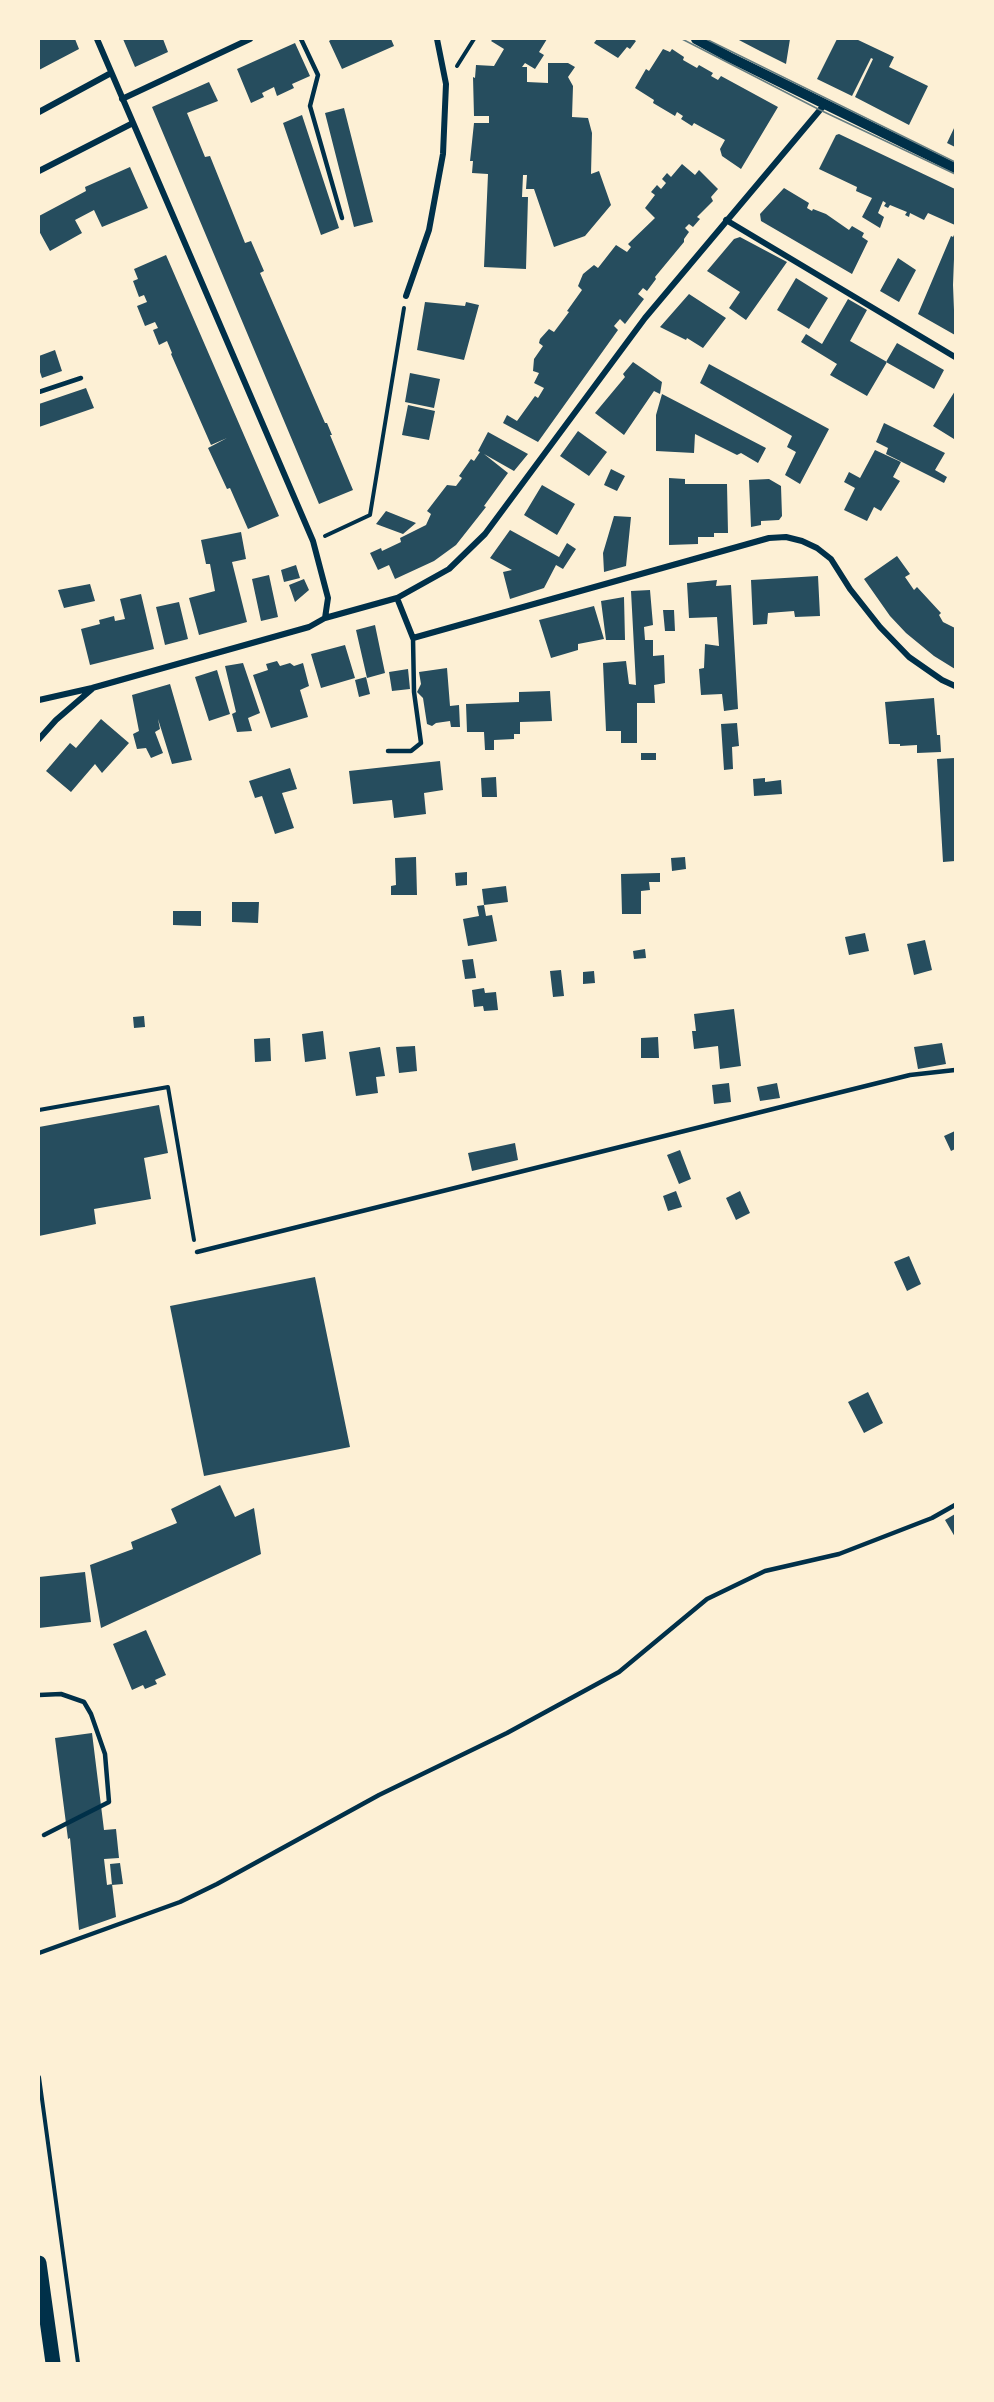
<!DOCTYPE html>
<html>
<head>
<meta charset="utf-8">
<style>
	body { margin:0 }
	#map { position:relative; width:994px; height:2402px; overflow:hidden; background:#fdf0d5; font-family:Figtree,sans-serif }
	canvas { display:block }
	.frame { position:absolute; inset:0; border:40px solid #fdf0d5; pointer-events:none }
</style>
</head>
<body>
<div id="map">
<canvas width="994" height="2402"></canvas>
<div class="frame"></div>
</div>
<script>
const context = document.querySelector('canvas').getContext('2d');
context.lineJoin = 'round';
function paint(path, color) {
  context.fillStyle = color;
  context.fill(path, 'evenodd');
}
function shape(rows) {
  const path = new Path2D();
  for (const r of rows) {
    path.moveTo(r[0], r[1]);
    for (let i = 2; i < r.length; i += 2) path.lineTo(r[i], r[i + 1]);
  }
  return path;
}
function trace(path, color, width, dash) {
  context.strokeStyle = color;
  context.lineWidth = width;
  context.lineCap = dash ? 'butt' : 'round';
  context.setLineDash(dash || []);
  context.stroke(path);
}
const building = shape([
	[39,39,75,39,79,49,39,70],
	[123,39,163,39,168,52,135,67],
	[332,39,391,39,394,46,342,69,329,41],
	[493,39,547,39,539,52,544,55,535,69,525,63,522,67,527,67,527,82,548,83,548,63,568,63,575,67,568,77,573,86,572,117,588,118,592,133,591,174,599,171,611,205,585,236,554,247,534,189,526,189,527,175,523,175,522,197,528,197,526,269,484,267,488,174,472,173,473,161,470,161,474,123,489,123,489,116,474,116,473,77,475,78,476,65,494,66,504,49,491,41],
	[597,39,633,39,636,41,630,49,627,47,618,58,594,43],
	[737,39,790,39,786,64,760,51],
	[837,39,856,39,894,57,889,67,928,86,909,125,855,97,873,59,871,58,852,96,817,79],
	[295,43,310,76,292,84,294,88,277,96,274,87,262,93,264,97,251,103,237,69],
	[663,49,670,52,672,49,684,57,683,60,697,68,699,65,713,73,711,76,718,80,721,76,778,107,741,169,722,156,720,149,725,140,694,123,692,126,681,119,683,116,677,112,675,116,653,103,654,100,635,88,646,69,649,71],
	[209,82,218,101,187,113,205,157,210,156,245,243,251,241,264,271,260,273,325,423,327,423,332,435,330,435,353,490,319,504,152,107],
	[344,108,373,222,354,227,325,113],
	[302,115,339,228,321,235,283,123],
	[955,126,955,147,947,143],
	[839,134,955,189,955,225,928,213,924,220,910,213,909,217,905,215,907,212,890,205,888,208,884,206,886,203,883,201,878,213,884,217,880,228,862,217,872,198,856,191,857,187,819,169,836,135],
	[682,164,695,175,699,170,718,189,711,197,713,201,697,217,700,219,693,227,689,224,685,228,689,232,684,239,684,242,655,277,656,279,647,291,643,288,638,294,644,299,625,324,620,319,614,326,618,330,538,442,503,423,507,415,517,421,535,396,538,398,544,388,534,383,539,373,533,371,534,359,543,346,539,343,540,339,549,329,554,332,569,312,567,311,582,290,578,286,583,274,594,265,598,268,616,245,627,252,631,247,628,244,655,218,645,208,655,195,651,192,657,185,661,189,666,183,662,179,667,173,671,177],
	[130,167,148,208,102,227,94,210,75,220,82,233,50,251,39,231,39,216,86,191,85,187],
	[784,188,809,203,807,208,812,211,813,209,826,214,849,230,852,226,864,233,862,237,868,241,852,274,761,221,760,214],
	[955,233,953,285,955,335,918,314,951,236,953,237],
	[740,237,787,262,746,320,729,308,740,292,707,271,734,239],
	[166,255,279,516,248,529,230,488,227,489,208,448,227,438,211,445,171,354,172,353,167,341,159,345,153,330,158,328,155,322,145,326,137,306,147,302,144,295,139,297,133,281,138,279,134,269],
	[898,258,916,270,899,302,880,291],
	[796,278,828,298,809,329,777,310],
	[689,294,726,318,703,348,687,338,686,340,660,327],
	[848,299,867,310,850,341,887,362,867,396,830,375,837,364,801,342,806,334,822,344],
	[425,302,465,306,466,302,479,305,464,360,417,350],
	[897,343,944,370,934,389,886,362],
	[55,350,62,371,42,378,39,369,39,356],
	[633,362,662,382,660,394,654,391,624,435,595,413,625,377,623,374],
	[709,364,829,429,800,484,785,475,796,452,787,447,792,436,700,383],
	[410,373,440,379,434,408,405,402],
	[86,388,94,408,39,427,39,404],
	[955,391,955,436,954,439,933,426],
	[662,394,766,448,758,463,741,453,737,455,695,434,694,453,656,451,656,415],
	[408,405,435,411,429,440,402,435],
	[884,423,945,453,935,470,947,477,944,483,886,454,888,448,876,442],
	[578,431,607,452,589,476,560,456],
	[488,432,528,454,514,471,484,454,508,473,484,506,486,507,456,545,434,561,395,579,389,565,378,570,370,553,381,548,382,551,401,542,400,538,426,525,431,514,427,511,447,485,456,486,462,478,459,476,471,459,474,461,480,452,478,451],
	[875,450,901,462,893,477,900,481,881,511,874,507,867,521,844,510,855,488,844,482,849,472,860,478],
	[611,469,625,476,617,491,604,485],
	[669,478,685,479,685,484,727,484,728,533,714,533,714,537,698,537,698,544,669,545],
	[769,479,781,486,782,516,779,520,761,521,761,525,751,527,749,480],
	[542,485,575,504,557,535,524,515],
	[386,511,416,523,403,534,376,524],
	[614,516,631,517,626,566,604,572,603,553],
	[510,530,559,557,567,543,576,549,563,569,556,565,544,588,510,599,503,572,512,570,490,558],
	[241,532,246,559,232,562,247,622,199,635,189,598,215,591,210,564,206,564,201,540],
	[897,556,910,574,905,577,914,590,917,587,941,613,939,615,943,622,955,628,955,669,934,656,906,633,890,616,864,579],
	[296,565,300,578,284,582,281,570],
	[269,575,278,617,261,621,252,579],
	[818,576,820,616,795,617,794,611,768,613,767,624,753,625,751,580],
	[304,579,309,590,295,602,289,585],
	[717,580,716,586,731,585,738,709,724,711,722,694,701,695,699,669,704,668,705,644,719,646,717,617,689,618,687,583],
	[90,584,95,601,64,608,58,590],
	[650,590,653,625,644,627,645,640,653,640,653,656,664,655,665,683,654,685,655,703,637,703,637,743,621,743,621,731,606,731,603,663,626,661,629,684,636,685,631,591],
	[141,594,154,649,90,665,81,629,100,624,99,620,114,616,115,621,125,619,120,599],
	[624,597,625,640,606,640,601,601],
	[179,602,188,639,165,645,156,607],
	[594,606,604,639,578,644,578,650,551,658,539,620],
	[663,610,674,610,675,631,665,631],
	[375,625,385,673,367,678,356,630],
	[345,645,355,678,321,688,311,654],
	[277,661,280,666,290,663,294,666,303,663,309,686,300,690,308,717,271,728,253,675,268,670,266,664],
	[243,663,260,713,248,718,252,731,237,732,232,714,236,712,225,666],
	[447,668,450,706,459,705,460,727,451,727,450,721,436,723,432,726,427,724,423,698,417,692,421,684,419,672],
	[408,669,410,689,392,691,389,672],
	[217,670,230,714,209,721,195,677],
	[366,677,370,694,359,697,355,680],
	[170,684,192,760,172,764,158,719,160,729,155,732,163,753,151,758,146,748,137,749,133,734,139,731,132,695],
	[550,691,552,721,520,722,520,734,514,734,514,739,494,740,494,750,485,750,484,732,467,732,466,704,519,702,519,692],
	[934,698,937,735,940,735,941,752,917,753,917,745,900,746,900,744,889,744,885,702],
	[101,719,129,743,102,773,95,764,71,792,46,771,70,743,76,748],
	[737,723,739,746,732,747,733,769,724,770,721,724],
	[641,753,656,753,656,760,641,760],
	[955,758,955,861,943,862,937,759],
	[440,761,443,790,424,793,426,814,394,818,392,800,353,804,349,771],
	[290,768,297,789,282,793,294,828,275,834,262,796,255,798,249,781],
	[496,777,497,797,482,797,481,778],
	[765,778,765,782,781,780,782,794,754,796,753,779],
	[416,857,417,895,391,895,391,886,396,885,395,858],
	[685,857,686,869,672,871,671,858],
	[467,872,467,885,456,886,455,873],
	[660,873,660,882,649,882,650,890,641,891,641,914,622,914,621,874],
	[506,886,508,902,484,905,482,889],
	[232,902,259,902,258,923,232,922],
	[484,905,486,916,492,915,497,941,468,946,463,919,479,916,477,906],
	[173,911,201,911,201,926,173,925],
	[865,933,869,951,849,955,845,937],
	[925,940,932,970,914,975,907,944],
	[645,949,646,958,634,959,633,951],
	[473,959,476,978,465,979,462,960],
	[561,970,564,996,553,997,550,971],
	[594,971,595,983,583,984,583,972],
	[484,988,485,993,496,992,498,1010,484,1011,483,1006,474,1007,472,990],
	[734,1009,741,1066,720,1069,718,1046,694,1049,692,1031,696,1031,694,1014],
	[144,1016,145,1027,134,1028,133,1017],
	[323,1031,326,1059,305,1062,302,1034],
	[658,1037,659,1058,641,1058,641,1038],
	[270,1038,271,1061,255,1062,254,1039],
	[942,1043,946,1064,918,1069,914,1047],
	[415,1046,417,1071,399,1073,396,1047],
	[380,1047,385,1076,376,1077,378,1093,356,1096,349,1052],
	[729,1083,731,1102,714,1104,712,1085],
	[777,1083,780,1098,760,1101,757,1087],
	[159,1105,168,1153,144,1158,151,1199,94,1209,96,1224,39,1236,39,1127],
	[955,1131,955,1149,951,1151,944,1136],
	[515,1143,518,1160,472,1171,468,1153],
	[680,1150,691,1179,679,1184,667,1155],
	[676,1191,682,1207,668,1211,663,1196],
	[740,1191,750,1213,736,1220,726,1198],
	[909,1256,921,1284,907,1291,894,1262],
	[315,1277,350,1447,204,1476,170,1306],
	[868,1392,883,1423,864,1433,848,1402],
	[220,1485,235,1517,254,1508,261,1554,101,1628,90,1565,133,1549,131,1542,177,1523,171,1509],
	[955,1514,955,1537,945,1520],
	[85,1572,91,1622,39,1628,39,1577],
	[146,1630,166,1675,155,1680,157,1684,145,1689,143,1685,132,1690,113,1644],
	[92,1733,104,1830,116,1829,119,1858,104,1859,107,1885,112,1884,116,1917,79,1930,70,1838,68,1839,55,1738],
	[120,1863,123,1884,112,1885,110,1864]
]);
const path = shape([
	[457,66,474,39],
	[325,536,370,515,404,308],
	[39,1110,168,1087,194,1240],
	[39,2077,78,2363]
]);
const service = shape([
	[301,39,318,75,310,106,342,218],
	[39,392,81,378],
	[388,751,411,751,421,743,414,692,413,638],
	[197,1252,910,1075,955,1070],
	[39,1695,61,1694,84,1702,91,1714,105,1754,109,1802,44,1835],
	[39,1953,180,1902,217,1884,379,1795,507,1733,619,1672,707,1599,765,1571,839,1554,932,1518,955,1505]
]);
const minor = shape([
	[97,39,313,541,328,598,325,618],
	[122,99,250,39],
	[39,112,111,73],
	[39,171,133,123],
	[726,220,955,357],
	[406,296,429,230,443,154,446,84,437,39],
	[397,598,413,638,769,538,786,537,802,541,817,548,831,559,850,589,880,627,909,657,942,680,955,686],
	[39,700,92,688,309,627,325,618,397,598,449,569,485,534,645,318,825,104],
	[39,739,56,720,92,689]
]);
const tertiary = shape([
	[696,39,729,57,955,168]
]);
const primary = shape([
	[39,2263,53,2363]
]);
const tram = shape([
	[682,39,820,110,955,174],
	[706,39,955,162]
]);
paint(building, '#264d5e');
trace(path, '#003049', 4);
trace(service, '#003049', 4.5);
trace(minor, '#003049', 6);
trace(tertiary, '#003049', 10);
trace(primary, '#003049', 15);
trace(tram, '#657d81', 1.5);
</script>
</body>
</html>
